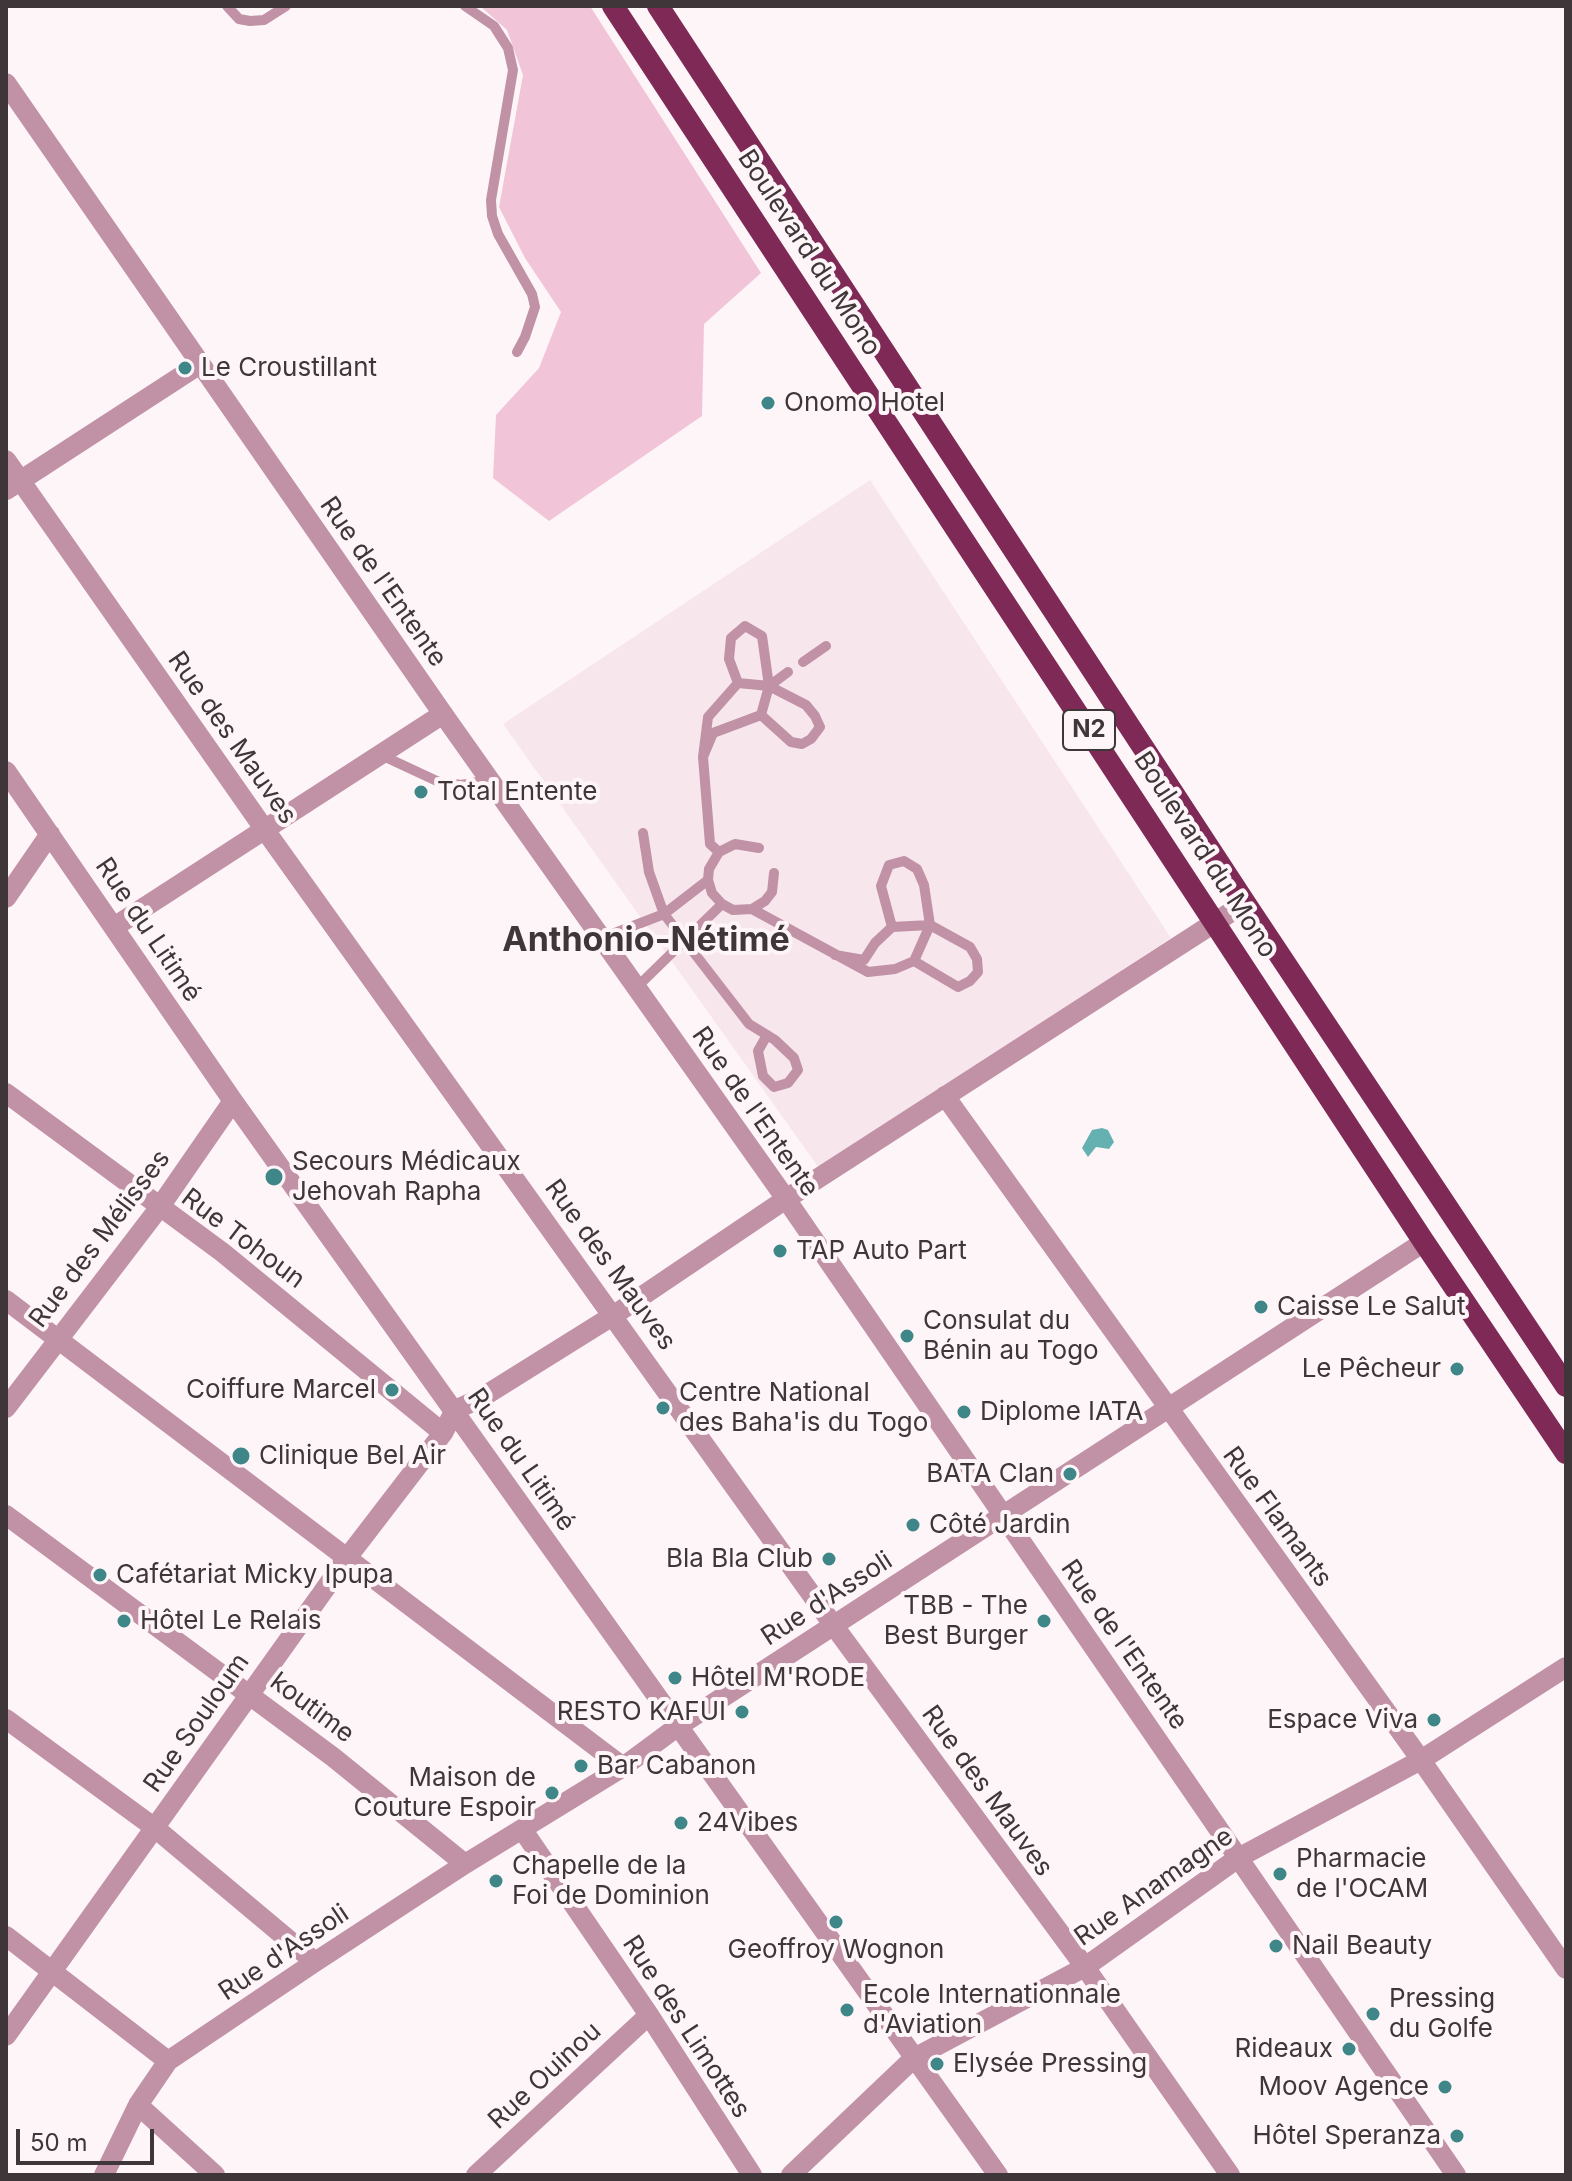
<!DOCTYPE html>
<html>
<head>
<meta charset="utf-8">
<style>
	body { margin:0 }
	#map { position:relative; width:1572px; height:2181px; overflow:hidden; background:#fef5f8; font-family:Inter,sans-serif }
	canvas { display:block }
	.frame { position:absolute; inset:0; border:8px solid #3f3639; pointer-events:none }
	.scale { position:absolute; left:16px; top:2129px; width:138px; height:36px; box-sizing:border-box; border:4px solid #3f3639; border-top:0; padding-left:10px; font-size:24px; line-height:28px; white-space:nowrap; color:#3f3639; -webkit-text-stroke:6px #fef5f8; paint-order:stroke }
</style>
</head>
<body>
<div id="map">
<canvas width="1572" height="2181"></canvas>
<div class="frame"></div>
<div class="scale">50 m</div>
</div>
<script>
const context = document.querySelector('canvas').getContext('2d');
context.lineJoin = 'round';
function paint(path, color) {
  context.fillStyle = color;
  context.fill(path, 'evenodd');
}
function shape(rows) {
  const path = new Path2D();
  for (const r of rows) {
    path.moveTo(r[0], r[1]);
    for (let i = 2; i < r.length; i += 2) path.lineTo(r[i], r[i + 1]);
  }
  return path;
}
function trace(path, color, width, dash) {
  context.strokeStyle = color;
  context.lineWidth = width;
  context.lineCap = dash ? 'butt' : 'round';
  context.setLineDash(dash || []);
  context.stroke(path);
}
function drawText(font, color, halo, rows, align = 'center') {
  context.font = font + ' Inter,sans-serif';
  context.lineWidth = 8;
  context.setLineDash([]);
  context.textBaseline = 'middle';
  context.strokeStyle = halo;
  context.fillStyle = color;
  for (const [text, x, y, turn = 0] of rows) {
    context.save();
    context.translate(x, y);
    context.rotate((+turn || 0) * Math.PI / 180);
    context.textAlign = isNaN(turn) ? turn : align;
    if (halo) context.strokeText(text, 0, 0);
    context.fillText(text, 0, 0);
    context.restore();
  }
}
const built = shape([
	[870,480,1171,938,821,1171,503,724]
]);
const green = shape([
	[480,6,590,6,761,273,704,324,702,416,549,521,493,478,496,415,539,368,561,312,525,258,499,207,523,75,507,30]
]);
const water = shape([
	[1102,1128,1108,1130,1114,1142,1109,1149,1096,1147,1088,1157,1082,1148,1092,1130]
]);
const service = shape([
	[227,6,239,19,250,21,264,20,286,6],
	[465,6,494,26,508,48,513,70,491,200,492,216,498,234,532,294,535,307,525,337,517,352],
	[803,662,826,646],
	[738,683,769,686,788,672],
	[761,715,791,742,802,744,811,739,820,727,815,716,806,705,769,686,761,715,713,733,703,757,708,717,738,683,729,659,731,638,745,626,762,636,769,686],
	[381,755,439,782,461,785,490,780],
	[703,757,710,844,719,852],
	[643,833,649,872,664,914,749,1024,767,1035,775,1040,794,1058,798,1070,788,1083,774,1087,763,1076,758,1051,767,1035],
	[759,848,735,844,719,852,709,869,708,880,712,893,722,904,733,910,752,909,765,901,772,892,774,873],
	[752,909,868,972,895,969,914,961,930,925,892,927],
	[602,938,664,914,708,880],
	[835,955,864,960,875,943,892,927,881,886,889,865,904,861,917,869,924,885,930,925,970,947,977,959,978,972,970,981,958,987,914,961],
	[636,988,722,904]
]);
const minor = shape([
	[6,460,265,830,834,1626,1085,1967,1230,2175],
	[6,490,200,364],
	[6,771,233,1101,998,2175],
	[6,898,50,834],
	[114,927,443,714],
	[6,1093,222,1252,443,1433],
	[945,1096,1421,1760,1566,1969],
	[6,1300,623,1767],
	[6,1408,159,1208,233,1101],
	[6,1515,333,1757,465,1864],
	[6,1719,155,1828,315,1962],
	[522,1829,649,2015,752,2175],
	[6,1936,168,2061],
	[6,2036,347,1558,443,1433,455,1410,481,1398,614,1315,786,1199],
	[138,2105,215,2175],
	[104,2175,138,2105,168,2061,315,1962,465,1864,623,1767,677,1727,1424,1242],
	[476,2175,649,2015],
	[791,2175,914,2058,1085,1967,1238,1858,1421,1760,1566,1667]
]);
const tertiary = shape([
	[6,83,443,714,786,1199,1456,2175],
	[786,1199,1245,903]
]);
const trunk = shape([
	[613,6,1424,1242,1566,1453],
	[658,6,1245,903,1566,1386]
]);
const markers = [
	[185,368,8,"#3e8687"],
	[768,403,8,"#3e8687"],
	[421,792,8,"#3e8687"],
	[274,1177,10,"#3e8687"],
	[780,1251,8,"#3e8687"],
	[1261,1307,8,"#3e8687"],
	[907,1336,8,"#3e8687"],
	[1457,1369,8,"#3e8687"],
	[392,1390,8,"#3e8687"],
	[663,1408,8,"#3e8687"],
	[964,1412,8,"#3e8687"],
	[241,1456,10,"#3e8687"],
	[1070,1474,8,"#3e8687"],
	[913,1525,8,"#3e8687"],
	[829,1559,8,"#3e8687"],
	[100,1575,8,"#3e8687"],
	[124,1621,8,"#3e8687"],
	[1044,1621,8,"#3e8687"],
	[675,1678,8,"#3e8687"],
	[742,1712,8,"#3e8687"],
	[1434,1720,8,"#3e8687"],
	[581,1766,8,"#3e8687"],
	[552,1793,8,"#3e8687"],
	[681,1823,8,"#3e8687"],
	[1280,1874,8,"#3e8687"],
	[496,1881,8,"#3e8687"],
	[836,1922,8,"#3e8687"],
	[1276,1946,8,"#3e8687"],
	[847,2010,8,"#3e8687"],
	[1373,2014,8,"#3e8687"],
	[1349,2049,8,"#3e8687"],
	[937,2064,8,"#3e8687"],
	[1445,2087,8,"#3e8687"],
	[1457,2136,8,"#3e8687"]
];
const shields = [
	[1089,730,52]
];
const shieldNames = [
	["N2",1089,730]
];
const streetNames = [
	["Boulevard du Mono",809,253,57],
	["Rue de l'Entente",383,582,55],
	["Rue des Mauves",232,738,55],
	["Boulevard du Mono",1205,855,57],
	["Rue du Litimé",148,930,56],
	["Rue de l'Entente",755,1112,55],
	["Rue des Mélisses",100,1239,-53],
	["Rue Tohoun",243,1239,37],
	["Rue des Mauves",610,1265,54],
	["Rue du Litimé",521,1460,55],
	["Rue Flamants",1277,1517,54],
	["Rue d'Assoli",827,1599,-33],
	["Rue de l'Entente",1124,1645,55],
	["koutime",312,1708,37],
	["Rue Souloum",197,1723,-55],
	["Rue des Mauves",987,1791,54],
	["Rue Anamagne",1154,1887,-35],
	["Rue d'Assoli",284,1953,-34],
	["Rue des Limottes",686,2027,57],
	["Rue Ouinou",545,2076,-43]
];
const poiNames = [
	["Le Croustillant",201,368],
	["Onomo Hotel",784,403],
	["Total Entente",437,792],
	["Secours Médicaux",292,1162],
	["Jehovah Rapha",292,1192],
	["TAP Auto Part",796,1251],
	["Caisse Le Salut",1277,1307],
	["Consulat du",923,1321],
	["Bénin au Togo",923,1351],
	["Le Pêcheur",1441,1369,"right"],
	["Coiffure Marcel",376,1390,"right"],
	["Centre National",679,1393],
	["des Baha'is du Togo",679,1423],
	["Diplome IATA",980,1412],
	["Clinique Bel Air",259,1456],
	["BATA Clan",1054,1474,"right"],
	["Côté Jardin",929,1525],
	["Bla Bla Club",813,1559,"right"],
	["Cafétariat Micky Ipupa",116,1575],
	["TBB - The",1028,1606,"right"],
	["Best Burger",1028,1636,"right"],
	["Hôtel Le Relais",140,1621],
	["Hôtel M'RODE",691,1678],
	["RESTO KAFUI",726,1712,"right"],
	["Espace Viva",1418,1720,"right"],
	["Bar Cabanon",597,1766],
	["Maison de",536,1778,"right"],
	["Couture Espoir",536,1808,"right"],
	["24Vibes",697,1823],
	["Pharmacie",1296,1859],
	["de l'OCAM",1296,1889],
	["Chapelle de la",512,1866],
	["Foi de Dominion",512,1896],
	["Nail Beauty",1292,1946],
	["Geoffroy Wognon",836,1950,"center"],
	["Ecole Internationnale",863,1995],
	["d'Aviation",863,2025],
	["Pressing",1389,1999],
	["du Golfe",1389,2029],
	["Rideaux",1333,2049,"right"],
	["Elysée Pressing",953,2064],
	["Moov Agence",1429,2087,"right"],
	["Hôtel Speranza",1441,2136,"right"]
];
const districtNames = [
	["Anthonio-Nétimé",646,941]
];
paint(built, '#f8e6ed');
paint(green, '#f1c5d7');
paint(water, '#65b1b2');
trace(service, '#c192a5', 10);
trace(minor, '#c192a5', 20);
trace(tertiary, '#c192a5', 20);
trace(trunk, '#7f2a56', 22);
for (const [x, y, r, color] of markers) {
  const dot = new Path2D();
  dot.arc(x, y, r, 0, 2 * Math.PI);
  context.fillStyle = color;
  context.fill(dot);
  trace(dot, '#fef5f8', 3);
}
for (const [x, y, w] of shields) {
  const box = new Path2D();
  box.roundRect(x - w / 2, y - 20, w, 40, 6);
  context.fillStyle = '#fef5f8';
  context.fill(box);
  trace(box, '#3f3639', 2);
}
drawText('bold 24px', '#3f3639', null, shieldNames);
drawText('26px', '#3f3639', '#fef5f8', streetNames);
drawText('26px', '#3f3639', '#fef5f8', poiNames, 'left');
drawText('bold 34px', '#3f3639', '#fef5f8', districtNames);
</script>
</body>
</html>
